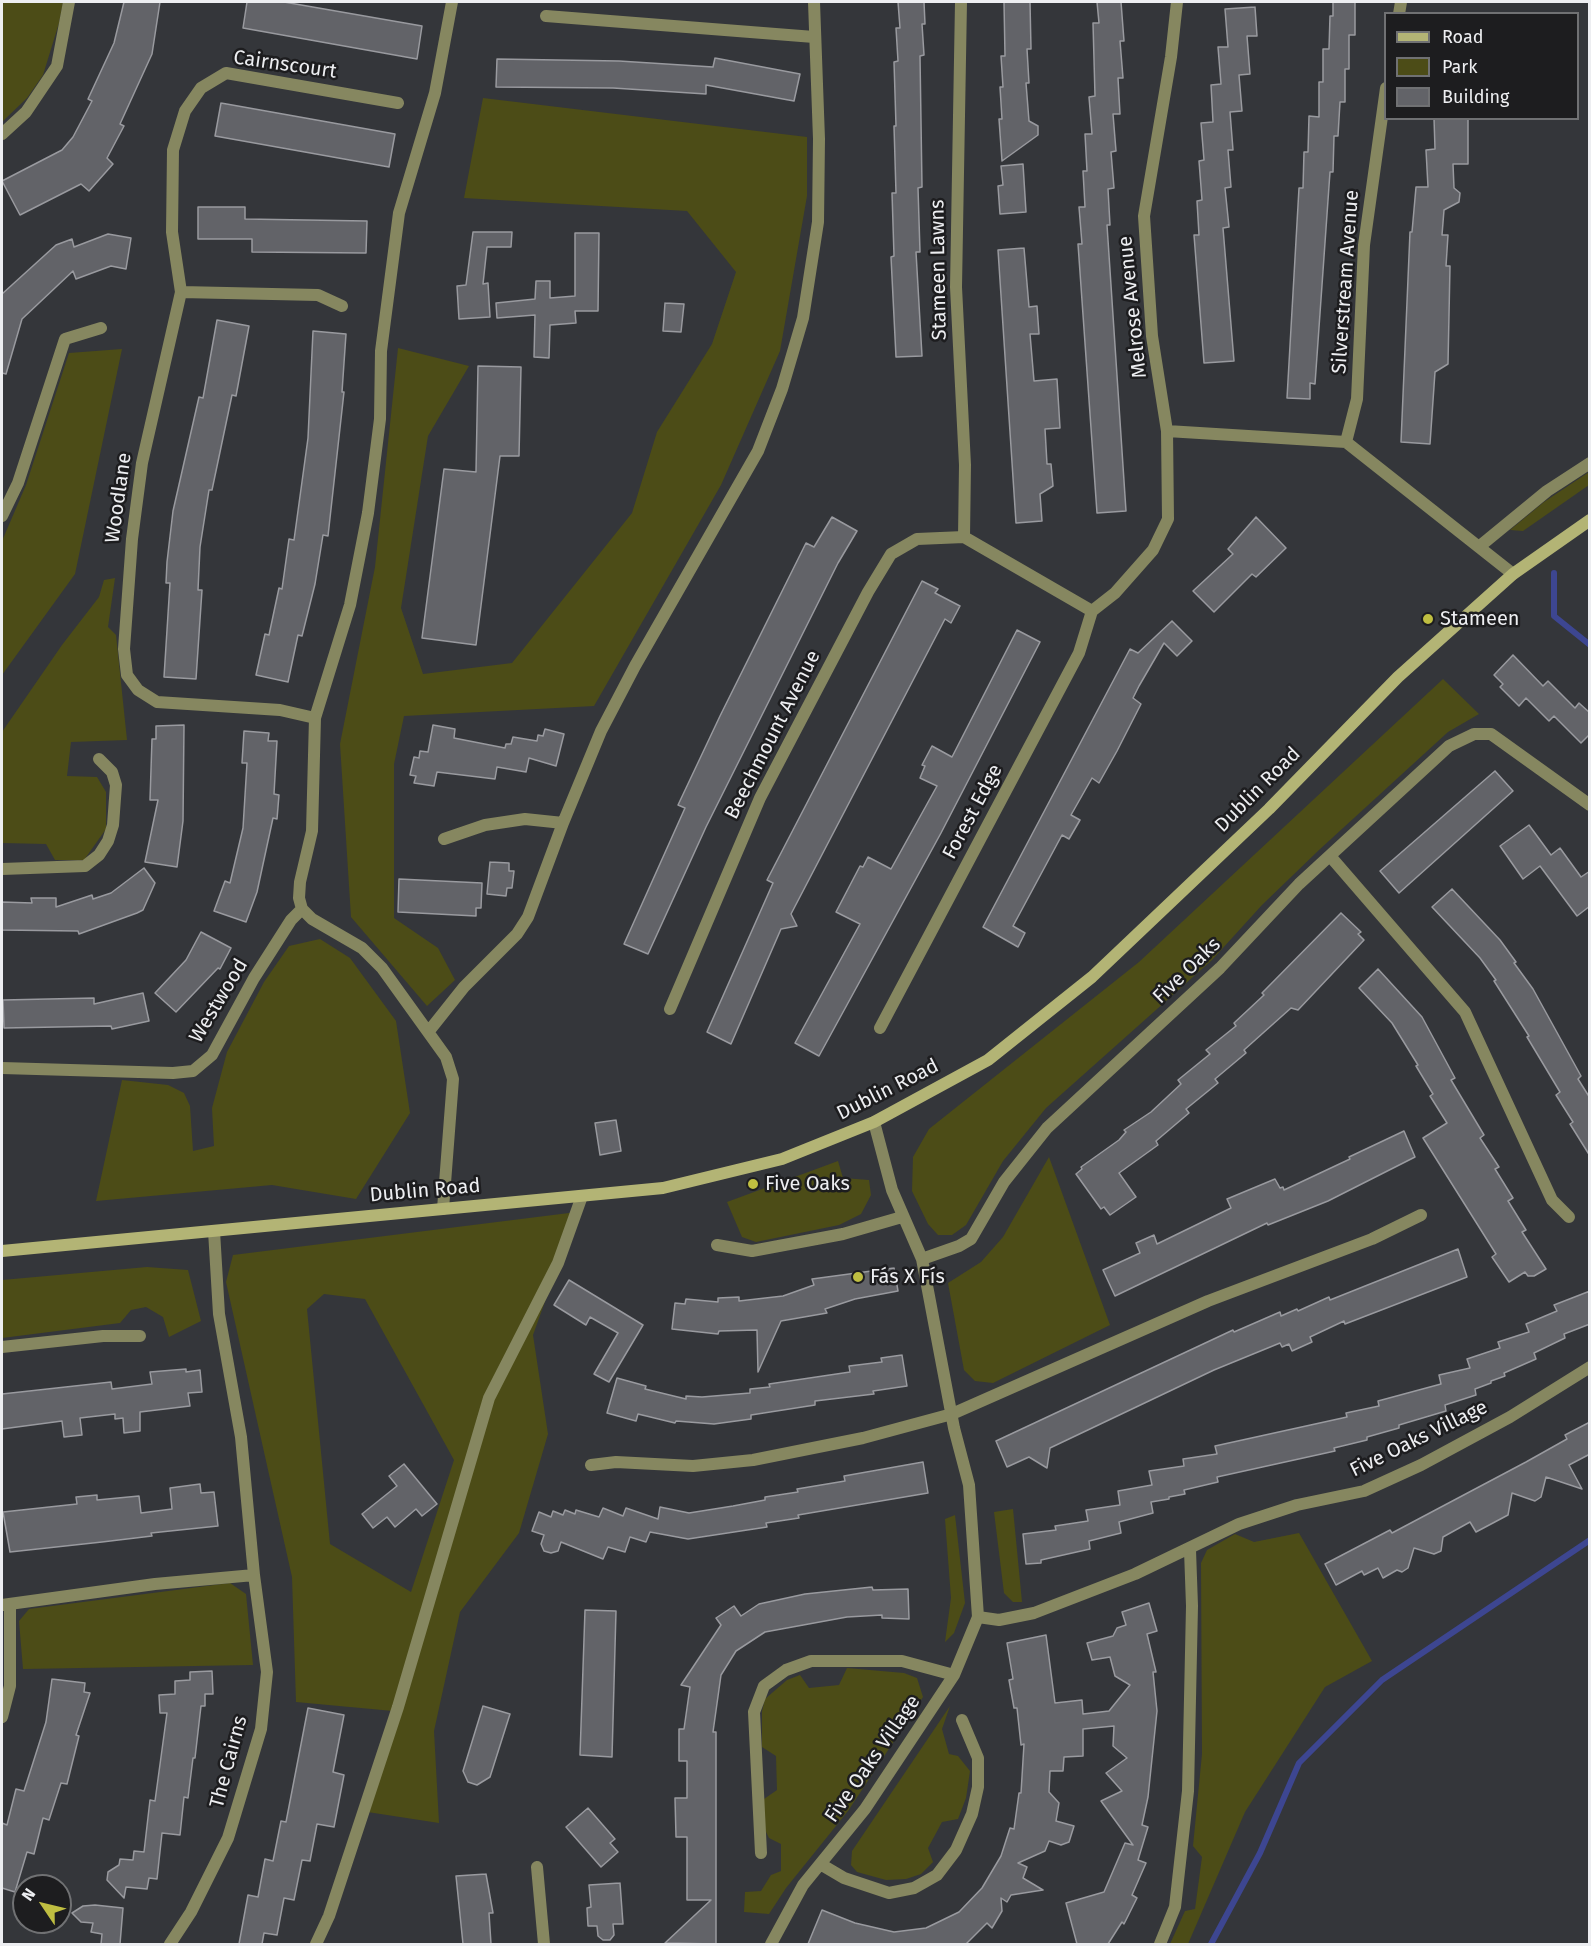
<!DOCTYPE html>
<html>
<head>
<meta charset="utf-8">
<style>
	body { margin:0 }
	#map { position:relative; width:1591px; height:1946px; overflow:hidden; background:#34363a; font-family:"Fira Sans",sans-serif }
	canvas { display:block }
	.frame { position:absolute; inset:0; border:3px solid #edeef1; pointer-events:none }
	.legend { position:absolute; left:1384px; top:12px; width:195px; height:108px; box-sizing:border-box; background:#1d1d1f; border:2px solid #707173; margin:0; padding:8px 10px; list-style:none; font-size:18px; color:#edeef1 }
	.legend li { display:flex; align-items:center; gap:12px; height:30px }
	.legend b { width:30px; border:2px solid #707173 }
	.north { position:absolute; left:12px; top:1874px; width:60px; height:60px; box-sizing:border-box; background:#1d1d1f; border:2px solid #707173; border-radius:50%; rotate:305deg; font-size:16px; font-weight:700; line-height:24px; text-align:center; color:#edeef1 }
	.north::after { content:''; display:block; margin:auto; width:21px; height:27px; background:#bfbe41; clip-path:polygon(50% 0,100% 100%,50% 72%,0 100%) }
</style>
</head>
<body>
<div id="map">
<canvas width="1591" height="1946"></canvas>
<div class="frame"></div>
<ul class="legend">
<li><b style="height:8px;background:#b3b475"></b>Road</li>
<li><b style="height:16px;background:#4c4c17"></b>Park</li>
<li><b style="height:16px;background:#626368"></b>Building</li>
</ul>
<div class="north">N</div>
</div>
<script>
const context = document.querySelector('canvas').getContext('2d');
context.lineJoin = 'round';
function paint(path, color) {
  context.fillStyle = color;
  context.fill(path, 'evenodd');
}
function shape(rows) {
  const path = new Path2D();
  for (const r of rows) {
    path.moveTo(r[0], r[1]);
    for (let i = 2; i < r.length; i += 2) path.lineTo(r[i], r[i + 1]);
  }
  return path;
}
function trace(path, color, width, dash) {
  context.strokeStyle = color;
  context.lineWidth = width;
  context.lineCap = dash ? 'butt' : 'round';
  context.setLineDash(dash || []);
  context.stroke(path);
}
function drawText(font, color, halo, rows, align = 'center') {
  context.font = font + ' "Fira Sans",sans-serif';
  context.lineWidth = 5;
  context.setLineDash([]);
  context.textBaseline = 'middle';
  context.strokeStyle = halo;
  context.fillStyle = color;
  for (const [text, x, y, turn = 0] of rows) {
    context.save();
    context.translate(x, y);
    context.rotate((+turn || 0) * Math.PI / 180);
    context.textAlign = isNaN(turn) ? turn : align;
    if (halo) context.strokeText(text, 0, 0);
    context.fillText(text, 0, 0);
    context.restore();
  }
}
const green = shape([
	[2,2,63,2,59,23,43,75,27,98,2,122],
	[483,98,807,137,807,196,780,351,721,485,594,706,404,716,394,764,394,918,438,948,455,980,427,1006,351,917,340,744,375,567,398,348,469,366,428,436,401,608,423,674,512,663,632,513,657,432,712,344,736,272,687,211,464,198],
	[122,349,75,574,2,675,2,541,26,485,69,353],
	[1589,472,1589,485,1523,531,1510,530,1544,502],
	[115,578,108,627,116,635,127,740,71,742,67,776,97,777,106,792,106,829,84,860,55,860,46,844,2,843,2,732,62,645,99,597,104,580],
	[1443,679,1479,714,1448,732,1319,850,1262,905,1212,960,1046,1108,1003,1161,966,1225,952,1235,938,1235,928,1224,912,1191,913,1157,929,1129,1139,962],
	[320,939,350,958,396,1021,410,1113,356,1199,272,1185,96,1201,122,1080,168,1085,184,1093,190,1106,193,1151,214,1146,212,1108,227,1052,264,982,289,946],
	[1049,1157,1110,1325,993,1383,975,1381,964,1370,948,1283,981,1262,1003,1237],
	[838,1161,843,1178,869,1180,871,1195,861,1214,839,1225,756,1242,742,1237,727,1202],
	[577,1212,533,1335,548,1434,519,1533,460,1612,434,1731,439,1823,361,1811,393,1711,296,1702,292,1577,226,1282,233,1255],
	[324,1294,365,1299,454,1460,411,1592,330,1544,307,1309],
	[147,1267,188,1270,201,1321,169,1337,163,1317,146,1307,131,1310,120,1323,2,1338,2,1280],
	[1013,1509,1022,1602,1013,1602,1004,1593,994,1512],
	[955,1515,965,1603,954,1633,945,1642,951,1598,945,1519],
	[1299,1533,1372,1661,1325,1687,1245,1812,1188,1944,1170,1944,1185,1911,1195,1909,1202,1857,1193,1846,1202,1754,1201,1563,1207,1550,1235,1534,1254,1542],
	[230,1583,246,1594,253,1665,23,1669,19,1621,29,1609],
	[847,1668,904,1673,917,1678,923,1697,848,1811,786,1888,769,1914,744,1912,745,1892,761,1891,771,1875,781,1871,781,1844,769,1838,763,1826,764,1799,777,1790,776,1756,762,1747,762,1711,765,1699,787,1680,800,1675,809,1688,839,1685],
	[950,1706,942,1729,949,1754,958,1756,970,1771,966,1798,958,1819,942,1822,928,1848,933,1862,921,1874,906,1879,886,1880,857,1872,851,1865,852,1851]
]);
const stream = shape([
	[1554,573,1554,616,1590,645],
	[1211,1944,1260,1853,1299,1763,1382,1680,1590,1540]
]);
const building = shape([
	[124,2,160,2,152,54,120,124,124,126,107,158,113,164,89,191,81,184,20,215,2,181,62,150,73,137,92,101,88,99,114,43,124,2],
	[247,2,284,2,422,26,417,59,243,28,247,2],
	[898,2,924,2,925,24,922,24,924,55,920,56,922,187,918,188,920,252,916,252,922,356,896,357,891,257,894,256,892,193,896,193,894,126,896,126,894,62,898,61,896,28,900,28,898,2],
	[1004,2,1030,2,1031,49,1027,49,1029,83,1026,83,1029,121,1038,126,1038,135,1002,161,999,119,1002,119,1000,87,1003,87,1001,56,1005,56,1004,2],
	[1097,2,1121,2,1124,41,1120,41,1123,78,1118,78,1120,114,1113,114,1116,151,1111,152,1114,188,1108,189,1110,225,1107,225,1126,511,1097,513,1078,244,1082,244,1079,207,1085,207,1083,171,1087,171,1085,134,1092,134,1089,97,1095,96,1093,23,1099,23,1097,2],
	[1333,2,1355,2,1355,35,1349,35,1349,69,1345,69,1345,102,1340,102,1338,136,1334,136,1333,172,1330,172,1315,384,1310,383,1310,399,1287,398,1299,188,1303,188,1304,152,1308,152,1309,116,1319,117,1319,82,1323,82,1323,49,1329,49,1330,16,1333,16,1333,2],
	[1255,7,1257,36,1247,36,1250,74,1239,75,1242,111,1230,112,1233,150,1228,150,1231,187,1225,188,1229,227,1223,228,1234,361,1204,363,1194,235,1199,235,1197,201,1202,200,1199,161,1204,160,1201,123,1213,122,1211,85,1221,84,1218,47,1228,47,1225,9,1255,7],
	[715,58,800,74,794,101,706,85,706,94,613,88,496,87,497,59,619,61,713,67,715,58],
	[221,103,395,134,389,167,215,136,221,103],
	[1434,118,1468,118,1468,164,1453,164,1454,188,1460,193,1459,202,1444,210,1442,235,1448,235,1446,266,1450,266,1448,364,1435,372,1430,444,1401,442,1410,232,1412,232,1416,187,1428,187,1426,150,1435,149,1434,118],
	[1023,164,1026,212,1000,214,998,186,1003,185,1001,166,1023,164],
	[198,207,245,207,245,219,367,221,366,253,252,252,252,239,198,239,198,207],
	[473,232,512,232,511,247,487,247,483,284,488,283,490,317,459,319,457,286,466,285,473,232],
	[575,233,599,233,598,311,575,311,576,323,550,325,549,358,534,357,535,315,497,318,496,303,535,299,536,281,550,281,550,298,575,296,575,233],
	[108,234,131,238,126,269,111,266,76,279,73,271,22,319,6,374,2,373,2,294,56,245,72,239,74,247,108,234],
	[1024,248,1029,307,1037,306,1039,334,1030,334,1034,381,1057,379,1060,428,1045,429,1047,464,1051,464,1053,486,1040,494,1042,521,1016,523,998,250,1024,248],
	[665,303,684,304,681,332,663,331,665,303],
	[217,320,249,326,236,396,232,395,212,490,209,490,200,547,198,590,202,590,196,679,164,677,170,583,166,583,167,562,173,511,199,397,203,398,217,320],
	[313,331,346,334,342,392,344,392,328,536,323,535,315,584,302,636,298,635,288,682,256,675,265,634,269,635,279,588,282,589,289,539,294,540,308,438,313,331],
	[478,366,521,367,519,456,500,456,476,645,422,638,444,469,476,472,478,366],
	[832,517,857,531,838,563,706,827,648,954,624,944,685,808,678,805,720,716,806,543,814,547,832,517],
	[1256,517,1286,548,1256,577,1252,574,1214,612,1193,591,1233,554,1228,549,1256,517],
	[922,581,938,589,935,593,960,606,951,623,945,619,791,914,797,926,781,929,731,1044,707,1032,773,883,767,880,922,581],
	[1172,621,1192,641,1177,656,1164,643,1139,686,1133,698,1141,704,1117,751,1099,783,1092,778,1071,815,1080,820,1069,839,1062,835,1013,926,1025,933,1018,947,983,927,1130,649,1138,653,1172,621],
	[1017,630,1040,642,941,833,819,1056,795,1043,860,924,836,912,860,866,863,867,868,857,891,869,937,786,920,778,925,766,922,765,932,746,952,757,1017,630],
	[1513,655,1543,686,1548,681,1575,708,1579,703,1590,713,1590,734,1581,743,1554,716,1549,721,1526,698,1519,706,1500,687,1503,684,1494,675,1513,655],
	[184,725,183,821,177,867,145,862,158,800,150,800,152,739,156,739,156,726,184,725],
	[433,725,455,729,454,738,505,748,506,744,511,744,513,737,537,741,538,735,543,736,545,729,564,734,556,766,529,758,526,772,497,767,495,779,437,772,434,786,414,783,416,776,410,775,414,757,419,758,420,751,428,752,433,725],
	[244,731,269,733,268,741,277,741,274,794,279,795,277,819,273,818,257,892,246,922,214,911,225,881,230,883,243,828,247,763,242,763,244,731],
	[1495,771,1513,791,1399,893,1380,871,1495,771],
	[1529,825,1551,855,1560,848,1581,877,1590,871,1590,906,1577,916,1540,866,1523,879,1500,846,1529,825],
	[490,862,509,863,509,871,514,871,512,888,507,888,506,896,487,894,490,862],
	[144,868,155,883,143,910,137,913,79,934,78,931,2,930,2,902,32,903,31,898,56,898,56,907,92,895,93,899,111,893,144,868],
	[399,879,482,883,481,908,476,908,476,916,398,912,399,879],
	[1452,889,1500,940,1516,962,1514,963,1533,989,1581,1076,1578,1079,1590,1098,1590,1156,1570,1124,1573,1122,1556,1095,1560,1092,1527,1037,1529,1036,1494,981,1496,980,1480,958,1432,907,1452,889],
	[1341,913,1361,932,1358,934,1364,940,1298,1010,1291,1008,1244,1050,1246,1053,1215,1079,1218,1083,1186,1109,1189,1113,1156,1141,1158,1145,1119,1173,1136,1197,1110,1215,1104,1207,1101,1209,1076,1174,1082,1169,1081,1167,1119,1140,1126,1132,1124,1130,1151,1112,1181,1084,1178,1080,1210,1054,1206,1050,1236,1026,1234,1023,1264,995,1262,993,1341,913],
	[201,932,231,948,220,969,218,968,176,1012,155,993,186,960,201,932],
	[1378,969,1422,1017,1455,1078,1451,1080,1484,1135,1480,1138,1499,1167,1495,1169,1513,1198,1508,1201,1526,1230,1522,1232,1546,1269,1534,1276,1528,1276,1525,1272,1509,1282,1492,1257,1496,1254,1423,1138,1447,1123,1430,1096,1433,1094,1416,1066,1418,1065,1392,1023,1359,988,1378,969],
	[143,993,149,1021,112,1029,111,1026,4,1028,3,1000,94,998,94,1004,143,993],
	[616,1120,621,1151,600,1155,595,1123,616,1120],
	[1404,1131,1415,1157,1328,1201,1268,1225,1267,1223,1115,1296,1103,1270,1140,1253,1136,1243,1154,1235,1157,1244,1231,1208,1227,1199,1275,1179,1280,1188,1283,1187,1284,1190,1350,1159,1349,1157,1404,1131],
	[1458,1249,1467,1277,1345,1324,1344,1321,1310,1337,1312,1342,1292,1351,1289,1344,1282,1347,1280,1343,1214,1370,1050,1448,1047,1468,1029,1457,1007,1467,996,1441,1233,1330,1234,1332,1280,1312,1281,1316,1297,1309,1298,1311,1329,1297,1330,1300,1458,1249],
	[894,1268,898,1291,855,1299,825,1309,827,1313,781,1321,758,1372,757,1330,719,1331,718,1334,672,1329,675,1303,685,1304,686,1299,718,1302,718,1298,739,1297,739,1301,783,1296,814,1285,812,1279,894,1268],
	[569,1280,643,1325,609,1382,594,1374,618,1333,590,1317,586,1325,554,1305,569,1280],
	[1590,1291,1590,1324,1564,1334,1565,1338,1534,1353,1536,1359,1504,1373,1505,1376,1491,1381,1491,1383,1475,1389,1476,1395,1445,1405,1446,1411,1399,1425,1399,1428,1367,1437,1367,1440,1334,1448,1335,1451,1217,1477,1218,1482,1184,1490,1185,1494,1169,1497,1169,1499,1151,1502,1153,1513,1119,1522,1121,1533,1089,1541,1090,1549,1041,1560,1041,1563,1026,1564,1023,1534,1056,1530,1055,1526,1088,1521,1086,1510,1120,1505,1118,1491,1152,1485,1149,1471,1184,1466,1183,1459,1217,1454,1215,1446,1347,1417,1346,1413,1379,1406,1378,1401,1441,1384,1439,1375,1470,1368,1467,1359,1500,1348,1498,1342,1529,1332,1526,1324,1557,1311,1554,1305,1590,1291],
	[902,1355,907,1386,873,1391,874,1394,815,1401,815,1405,751,1415,751,1419,714,1424,676,1421,675,1423,638,1414,636,1421,607,1413,617,1378,646,1386,645,1389,686,1399,686,1396,702,1397,750,1393,750,1389,770,1387,769,1384,850,1372,849,1366,882,1362,881,1358,902,1355],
	[186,1369,186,1372,200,1370,202,1392,188,1393,190,1406,140,1412,140,1431,124,1433,123,1418,115,1419,115,1414,80,1418,82,1435,64,1437,62,1421,2,1429,2,1394,111,1382,112,1389,152,1384,150,1372,186,1369],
	[1590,1422,1590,1454,1569,1465,1582,1489,1546,1477,1541,1497,1535,1501,1512,1493,1508,1515,1476,1532,1470,1522,1443,1537,1441,1551,1434,1554,1414,1548,1408,1568,1402,1572,1397,1570,1383,1578,1378,1568,1364,1575,1362,1571,1336,1585,1325,1564,1390,1530,1392,1533,1526,1462,1567,1439,1565,1435,1590,1422],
	[923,1462,928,1493,798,1515,799,1518,766,1523,767,1527,688,1539,650,1532,646,1542,630,1537,625,1552,608,1547,603,1559,561,1542,558,1551,551,1553,544,1551,541,1544,544,1535,532,1531,539,1512,551,1517,553,1511,563,1515,565,1510,575,1514,576,1510,599,1517,603,1508,623,1516,626,1508,658,1519,660,1507,689,1513,733,1506,765,1500,765,1497,798,1492,797,1489,845,1481,844,1476,923,1462],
	[404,1464,437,1504,422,1516,416,1509,395,1527,387,1517,373,1528,362,1514,397,1486,389,1476,404,1464],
	[200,1484,201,1493,214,1492,218,1526,151,1533,152,1536,102,1542,10,1552,3,1512,77,1504,76,1497,97,1495,97,1500,139,1496,141,1513,172,1509,170,1488,200,1484],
	[872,1587,873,1590,908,1589,909,1619,882,1618,882,1615,847,1617,765,1632,736,1651,721,1675,713,1732,716,1732,716,1944,665,1943,711,1900,687,1900,687,1837,676,1837,675,1798,687,1798,687,1761,679,1761,679,1729,684,1729,690,1687,681,1685,721,1625,716,1618,734,1606,741,1616,759,1604,805,1594,872,1587],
	[1149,1603,1157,1631,1147,1634,1156,1672,1153,1672,1157,1711,1148,1797,1142,1825,1148,1827,1138,1860,1146,1863,1132,1895,1137,1898,1124,1924,1122,1922,1108,1944,1077,1944,1066,1903,1104,1892,1125,1843,1133,1845,1101,1801,1122,1791,1106,1773,1127,1758,1113,1746,1114,1726,1083,1729,1083,1756,1064,1757,1063,1771,1050,1771,1049,1792,1059,1803,1056,1821,1074,1826,1069,1842,1061,1845,1049,1841,1045,1851,1018,1863,1027,1867,1023,1878,1043,1890,1011,1895,1007,1902,1001,1898,1002,1911,992,1928,987,1923,966,1944,808,1944,822,1910,855,1923,894,1932,926,1928,959,1912,982,1888,1001,1856,1010,1828,1014,1829,1019,1793,1021,1793,1024,1744,1021,1745,1017,1708,1014,1708,1009,1680,1013,1679,1007,1643,1046,1635,1055,1703,1082,1700,1083,1714,1109,1711,1130,1685,1115,1676,1110,1657,1092,1660,1087,1643,1113,1636,1117,1628,1126,1625,1122,1612,1149,1603],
	[585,1610,616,1611,612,1757,580,1755,585,1610],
	[212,1671,213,1694,205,1694,205,1706,201,1706,195,1758,193,1758,188,1798,184,1797,180,1835,162,1833,157,1879,149,1878,147,1889,126,1887,124,1898,107,1880,108,1872,119,1865,120,1859,133,1860,134,1851,144,1852,150,1800,155,1801,167,1713,160,1713,159,1695,175,1694,175,1681,190,1680,190,1672,212,1671],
	[52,1679,85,1683,84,1692,90,1693,76,1735,79,1736,67,1784,61,1783,49,1820,43,1818,34,1854,27,1852,15,1892,2,1888,2,1823,7,1825,16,1789,24,1791,46,1722,52,1679],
	[483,1706,510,1714,490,1777,477,1785,468,1782,463,1771,483,1706],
	[308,1708,344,1715,333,1772,344,1775,334,1827,317,1824,310,1861,302,1860,294,1900,284,1898,277,1935,264,1933,262,1944,239,1944,248,1895,258,1897,265,1859,273,1861,281,1821,286,1822,308,1708],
	[588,1808,615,1839,610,1843,618,1852,601,1867,566,1827,588,1808],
	[486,1874,493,1913,489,1913,491,1944,463,1944,456,1876,486,1874],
	[620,1883,623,1924,613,1924,614,1935,610,1940,603,1940,598,1936,597,1926,588,1926,587,1908,591,1907,589,1885,620,1883],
	[95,1905,123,1908,120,1944,101,1944,102,1934,91,1932,93,1923,81,1922,72,1913,83,1906,95,1905]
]);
const minor = shape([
	[961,2,956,287,965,465,964,537],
	[1177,2,1171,57,1144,216,1152,336,1167,431,1346,442],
	[1399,14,1401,2],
	[546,16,814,37],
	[2,134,26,112,57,66,69,2],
	[181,292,318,295,342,306],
	[1346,442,1357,399,1364,245,1386,88],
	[1346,442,1513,574],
	[2,516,18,483,65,339,101,328],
	[964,537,1092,611],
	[1480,546,1547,491,1590,463],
	[1092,611,1115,593,1153,550,1168,519,1167,431],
	[315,718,280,710,157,702,138,690,127,675,124,649,132,539,142,463,181,292,172,232,173,150,185,111,201,88,226,73,398,103],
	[444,839,485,825,525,819,563,823],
	[1330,856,1465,1012,1552,1200,1569,1217],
	[2,869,85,866,99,855,108,841,113,825,116,785,112,772,99,759],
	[670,1009,760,798,868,592,891,554,917,539,964,537],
	[880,1028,1079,653,1092,611],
	[429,1031,464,987,517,934,528,917,563,823,601,731,635,666,758,451,782,389,803,318,818,222,819,139,814,2],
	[2,1068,173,1073,193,1071,212,1055,254,978,291,920,302,909],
	[874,1122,892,1190,922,1259,954,1428,969,1485,978,1617,999,1620,1034,1613,1135,1574,1239,1524,1297,1505,1364,1491,1421,1465,1510,1417,1590,1367],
	[443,1209,453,1079,446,1057,382,968,362,948,312,919,302,909,299,898,300,882,312,831,315,718,350,605,368,513,380,419,381,351,399,213,435,93,452,2],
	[717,1245,752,1251,843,1234,902,1217],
	[922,1259,959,1246,971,1239,1004,1182,1047,1128,1220,968,1299,884,1449,746,1474,734,1491,734,1590,805],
	[2,1347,103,1336,140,1336],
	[591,1465,616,1462,693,1466,753,1460,863,1438,952,1414,1208,1301,1372,1239,1421,1215],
	[2,1605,155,1584,254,1575],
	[2,1717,10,1686,10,1604],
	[761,1853,754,1712,764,1686,786,1670,811,1661,902,1661,954,1675],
	[822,1865,844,1878,889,1893,914,1888,937,1875,956,1850,972,1814,978,1787,978,1758,962,1720],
	[537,1867,544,1944],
	[170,1944,191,1912,228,1838,261,1729,267,1672,254,1575,241,1437,219,1314,214,1231],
	[316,1944,329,1916,398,1707,489,1398,558,1263,582,1196],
	[771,1944,803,1885,865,1809,954,1675,978,1617],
	[1160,1944,1175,1907,1188,1791,1192,1606,1190,1550]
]);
const secondary = shape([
	[2,1251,663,1188,782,1159,874,1122,988,1060,1092,977,1269,809,1398,677,1513,574,1590,520]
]);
const markers = [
	[1428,619,6,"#bfbe41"],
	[753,1184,6,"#bfbe41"],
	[858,1277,6,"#bfbe41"]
];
const streetNames = [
	["Cairnscourt",285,65,8],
	["Stameen Lawns",939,270,-91],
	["Silverstream Avenue",1346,282,-86],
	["Melrose Avenue",1133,307,-96],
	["Woodlane",119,498,-82],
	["Beechmount Avenue",773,735,-63],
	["Dublin Road",1258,790,-45],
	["Forest Edge",973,812,-62],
	["Five Oaks",1187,971,-44],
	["Westwood",219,1001,-59],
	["Dublin Road",888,1090,-27],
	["Dublin Road",425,1191,-5],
	["Five Oaks Village",1419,1439,-26],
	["Five Oaks Village",873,1759,-55],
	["The Cairns",229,1762,-75]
];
const poiNames = [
	["Stameen",1440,619],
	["Five Oaks",765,1184],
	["Fás X Fís",870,1277]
];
paint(green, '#4c4c17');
trace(stream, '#3d4691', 6);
paint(building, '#626368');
trace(building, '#999a9f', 1.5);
trace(minor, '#868760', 12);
trace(secondary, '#b3b475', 12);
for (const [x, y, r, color] of markers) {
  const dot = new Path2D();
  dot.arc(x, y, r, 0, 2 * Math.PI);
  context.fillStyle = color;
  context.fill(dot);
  trace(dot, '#1d1d1f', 2);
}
drawText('20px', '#edeef1', '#1d1d1f', streetNames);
drawText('20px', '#edeef1', '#1d1d1f', poiNames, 'left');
</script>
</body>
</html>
